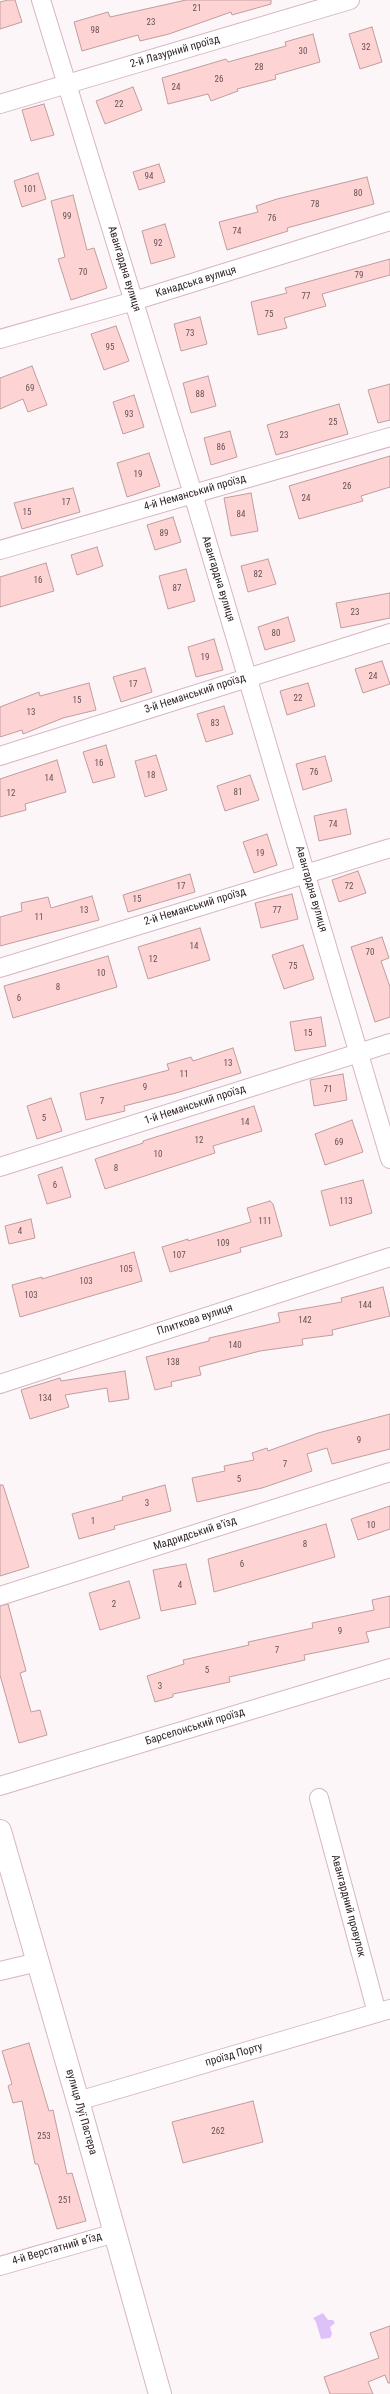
<!DOCTYPE html>
<html>
<head>
<meta charset="utf-8">
<style>
	body { margin:0 }
	canvas { display:block; background:#fdf6f8 }
</style>
</head>
<body>
<canvas width="390" height="2394"></canvas>
<script>
const context = document.querySelector('canvas').getContext('2d');
context.lineJoin = 'round';
function paint(path, color) {
  context.fillStyle = color;
  context.fill(path, 'evenodd');
}
function shape(rows) {
  const path = new Path2D();
  for (const r of rows) {
    path.moveTo(r[0], r[1]);
    for (let i = 2; i < r.length; i += 2) path.lineTo(r[i], r[i + 1]);
  }
  return path;
}
function trace(path, color, width, dash) {
  context.strokeStyle = color;
  context.lineWidth = width;
  context.lineCap = dash ? 'butt' : 'round';
  context.setLineDash(dash || []);
  context.stroke(path);
}
function drawText(font, color, halo, rows, align = 'center') {
  context.font = font + ' "Roboto Condensed",sans-serif';
  context.lineWidth = 4;
  context.setLineDash([]);
  context.textBaseline = 'middle';
  context.strokeStyle = halo;
  context.fillStyle = color;
  for (const [text, x, y, turn = 0] of rows) {
    context.save();
    context.translate(x, y);
    context.rotate((+turn || 0) * Math.PI / 180);
    context.textAlign = isNaN(turn) ? turn : align;
    if (halo) context.strokeText(text, 0, 0);
    context.fillText(text, 0, 0);
    context.restore();
  }
}
const water = shape([
	[323,2313,328,2320,333,2320,335,2323,330,2327,332,2334,330,2338,321,2339,316,2322,313,2318]
]);
const building = shape([
	[8,0,15,0,22,22,0,29,0,2,8,0],
	[186,0,271,0,271,4,232,15,231,12,169,34,140,41,138,35,82,51,74,22,108,12,110,17,186,0],
	[372,27,382,62,360,69,349,34,372,27],
	[313,34,320,62,275,75,276,79,237,89,238,91,211,101,208,94,168,104,162,78,226,59,228,62,286,46,285,42,313,34],
	[133,87,142,110,105,124,96,101,133,87],
	[44,104,54,135,31,141,22,110,44,104],
	[159,164,165,182,139,190,133,172,159,164],
	[38,173,46,199,22,207,14,181,38,173],
	[367,177,374,204,287,228,288,231,227,250,219,222,258,212,256,206,277,199,367,177],
	[73,195,87,250,94,248,107,288,71,300,58,259,65,257,51,201,73,195],
	[165,224,175,257,151,264,142,231,165,224],
	[390,259,390,275,322,294,326,306,284,318,287,328,258,335,251,302,287,293,285,288,390,259],
	[200,317,207,344,181,351,174,324,200,317],
	[116,326,129,361,104,370,91,334,116,326],
	[32,366,47,405,28,412,23,399,0,409,0,378,32,366],
	[208,376,216,406,191,413,183,383,208,376],
	[390,384,390,420,378,423,368,390,390,384],
	[134,395,144,427,123,434,113,402,134,395],
	[339,404,348,434,276,455,267,425,339,404],
	[230,431,237,457,211,465,204,438,230,431],
	[149,453,160,486,127,497,117,463,149,453],
	[390,456,390,487,361,496,363,501,299,519,289,486,390,456],
	[73,488,80,512,22,529,14,503,73,488],
	[251,493,258,531,231,536,224,498,251,493],
	[173,517,181,542,155,550,147,525,173,517],
	[97,547,103,566,77,575,71,555,97,547],
	[268,559,276,584,248,592,241,566,268,559],
	[46,563,54,591,0,607,0,577,46,563],
	[186,569,195,601,168,609,159,576,186,569],
	[390,593,390,618,341,628,336,603,390,593],
	[288,617,295,641,265,650,258,627,288,617],
	[214,639,223,670,196,677,188,647,214,639],
	[382,661,390,684,363,693,355,669,382,661],
	[145,668,152,692,121,702,113,677,145,668],
	[89,683,96,710,63,718,23,734,22,730,0,737,0,707,39,692,40,696,89,683],
	[308,683,315,706,287,715,280,691,308,683],
	[224,706,233,734,206,742,197,714,224,706],
	[106,745,115,777,93,783,83,752,106,745],
	[156,755,167,790,145,797,135,761,156,755],
	[325,756,332,781,303,790,296,764,325,756],
	[57,760,66,792,25,804,26,810,0,817,0,779,57,760],
	[250,775,259,800,225,811,217,786,250,775],
	[346,809,351,834,319,841,314,816,346,809],
	[267,834,277,865,254,873,243,842,267,834],
	[358,871,366,893,339,902,332,880,358,871],
	[190,874,195,892,128,912,123,895,190,874],
	[292,894,298,919,261,928,255,903,292,894],
	[92,896,99,920,0,946,0,917,22,911,21,903,48,897,51,908,92,896],
	[200,928,210,960,148,979,138,947,200,928],
	[382,937,389,958,381,961,390,987,390,1017,375,1022,351,947,382,937],
	[303,945,314,979,284,989,272,955,303,945],
	[108,956,117,987,13,1018,4,986,108,956],
	[321,1017,326,1046,295,1051,290,1022,321,1017],
	[233,1048,241,1073,176,1093,124,1106,125,1111,86,1120,80,1093,169,1070,167,1064,191,1057,193,1061,233,1048],
	[343,1074,347,1100,314,1106,310,1080,343,1074],
	[51,1098,62,1131,37,1139,27,1106,51,1098],
	[254,1106,262,1131,213,1146,215,1153,105,1189,95,1159,143,1143,143,1141,254,1106],
	[352,1120,363,1152,325,1165,315,1134,352,1120],
	[62,1167,71,1197,47,1204,38,1175,62,1167],
	[363,1180,372,1213,330,1226,321,1191,363,1180],
	[270,1201,273,1204,282,1236,240,1248,241,1252,170,1272,162,1247,188,1239,188,1241,251,1222,247,1208,270,1201],
	[31,1219,35,1238,9,1244,5,1226,31,1219],
	[134,1252,142,1281,20,1317,12,1285,42,1277,42,1279,134,1252],
	[383,1287,390,1316,332,1330,333,1335,302,1339,303,1345,260,1351,199,1367,201,1375,171,1382,172,1386,155,1390,146,1357,209,1341,209,1338,280,1322,278,1313,342,1302,341,1298,383,1287],
	[125,1371,129,1399,109,1402,107,1388,65,1395,69,1407,30,1419,21,1390,60,1378,61,1381,125,1371],
	[390,1414,390,1449,332,1464,327,1448,307,1454,312,1471,262,1488,197,1502,192,1478,225,1471,224,1466,254,1460,252,1453,267,1448,268,1451,318,1433,390,1414],
	[0,1485,3,1485,29,1567,0,1576,0,1485],
	[165,1485,171,1511,114,1526,115,1529,79,1539,72,1514,123,1500,122,1497,165,1485],
	[390,1506,390,1529,358,1540,351,1519,390,1506],
	[326,1524,335,1557,214,1592,208,1559,326,1524],
	[186,1564,196,1604,161,1611,153,1570,186,1564],
	[129,1581,140,1618,100,1630,89,1593,129,1581],
	[390,1596,390,1627,366,1632,369,1642,304,1655,305,1660,229,1677,230,1682,173,1694,173,1697,155,1702,147,1676,184,1664,183,1660,249,1645,248,1642,313,1628,312,1623,374,1610,372,1600,390,1596],
	[8,1604,26,1671,20,1673,31,1712,40,1710,47,1735,19,1743,0,1675,0,1606,8,1604],
	[29,2043,49,2111,53,2110,67,2174,72,2173,86,2221,57,2229,38,2164,35,2164,22,2101,13,2103,8,2086,12,2084,2,2051,29,2043],
	[253,2101,263,2142,183,2163,172,2122,253,2101],
	[390,2326,390,2383,388,2383,385,2375,368,2382,373,2394,330,2394,324,2377,379,2358,370,2333,390,2326]
]);
const street = shape([
	[41,0,193,494,390,1159],
	[0,104,350,0],
	[0,339,134,301,390,221],
	[0,550,390,437],
	[0,756,390,633],
	[0,968,390,848],
	[0,1167,390,1043],
	[0,1384,390,1257],
	[0,1596,390,1472],
	[0,1786,390,1668],
	[319,1798,377,2013],
	[0,1971,38,1962],
	[78,2101,390,2009],
	[0,2266,115,2233]
]);
const secondary = shape([
	[0,1831,78,2101,160,2394]
]);
const numberNames = [
	["21",197,9],
	["23",151,23],
	["98",95,31],
	["32",366,48],
	["30",303,52],
	["28",259,68],
	["26",219,80],
	["24",176,88],
	["22",119,105],
	["94",149,177],
	["101",30,190],
	["80",358,194],
	["78",315,205],
	["99",67,217],
	["76",272,219],
	["74",237,232],
	["92",158,244],
	["70",83,273],
	["79",359,276],
	["77",306,297],
	["75",269,315],
	["73",190,334],
	["95",110,348],
	["69",30,389],
	["88",200,395],
	["93",129,415],
	["25",333,423],
	["23",284,436],
	["86",221,448],
	["19",138,475],
	["26",347,487],
	["24",306,499],
	["17",66,503],
	["15",27,513],
	["84",241,515],
	["89",164,534],
	["82",258,575],
	["16",38,581],
	["87",177,589],
	["23",355,613],
	["80",276,634],
	["19",205,658],
	["24",373,677],
	["17",133,685],
	["22",298,699],
	["15",77,701],
	["13",31,713],
	["83",215,724],
	["16",99,764],
	["76",314,773],
	["18",151,776],
	["14",49,779],
	["81",238,793],
	["12",11,794],
	["74",333,825],
	["19",260,854],
	["17",181,887],
	["72",349,887],
	["15",137,900],
	["13",84,911],
	["77",277,911],
	["11",39,918],
	["14",194,947],
	["70",370,953],
	["12",153,960],
	["75",293,967],
	["10",101,974],
	["8",58,988],
	["6",19,999],
	["15",308,1034],
	["13",228,1064],
	["11",184,1075],
	["9",145,1088],
	["71",328,1090],
	["7",102,1102],
	["5",44,1119],
	["14",245,1123],
	["12",199,1141],
	["69",339,1143],
	["10",158,1155],
	["8",116,1169],
	["6",55,1186],
	["113",346,1202],
	["111",265,1222],
	["4",20,1232],
	["109",223,1244],
	["107",179,1256],
	["105",126,1270],
	["103",86,1282],
	["103",31,1296],
	["144",365,1306],
	["142",305,1321],
	["140",235,1346],
	["138",173,1363],
	["134",45,1399],
	["9",359,1441],
	["7",285,1465],
	["5",239,1480],
	["3",147,1504],
	["1",93,1522],
	["10",371,1526],
	["8",305,1545],
	["6",242,1565],
	["4",180,1586],
	["2",114,1605],
	["9",340,1632],
	["7",277,1651],
	["5",207,1671],
	["3",160,1687],
	["262",218,2132],
	["253",44,2137],
	["251",65,2201]
];
const streetNames = [
	["2-й Лазурний проїзд",175,52,-16],
	["Авангардна вулиця",124,269,73],
	["Канадська вулиця",196,282,-17],
	["4-й Неманський проїзд",195,493,-16],
	["Авангардна вулиця",218,579,73],
	["3-й Неманський проїзд",195,694,-18],
	["Авангардна вулиця",311,889,74],
	["2-й Неманський проїзд",195,907,-17],
	["1-й Неманський проїзд",195,1105,-18],
	["Плиткова вулиця",195,1320,-18],
	["Мадридський в'їзд",195,1534,-18],
	["Барселонський проїзд",195,1727,-17],
	["Авангардний провулок",348,1906,75],
	["проїзд Порту",234,2055,-16],
	["вулиця Луї Пастера",81,2112,74],
	["4-й Верстатний в’їзд",57,2249,-16]
];
paint(water, '#ddc2fa');
paint(building, '#fed3d4');
trace(building, '#bf9d9e', 1);
trace(street, '#d6b5c2', 20);
trace(secondary, '#d6b5c2', 24);
trace(street, '#fff', 18);
trace(secondary, '#fff', 22);
drawText('9px', '#665155', null, numberNames);
drawText('11px', '#33262b', '#fff', streetNames);
</script>
</body>
</html>
